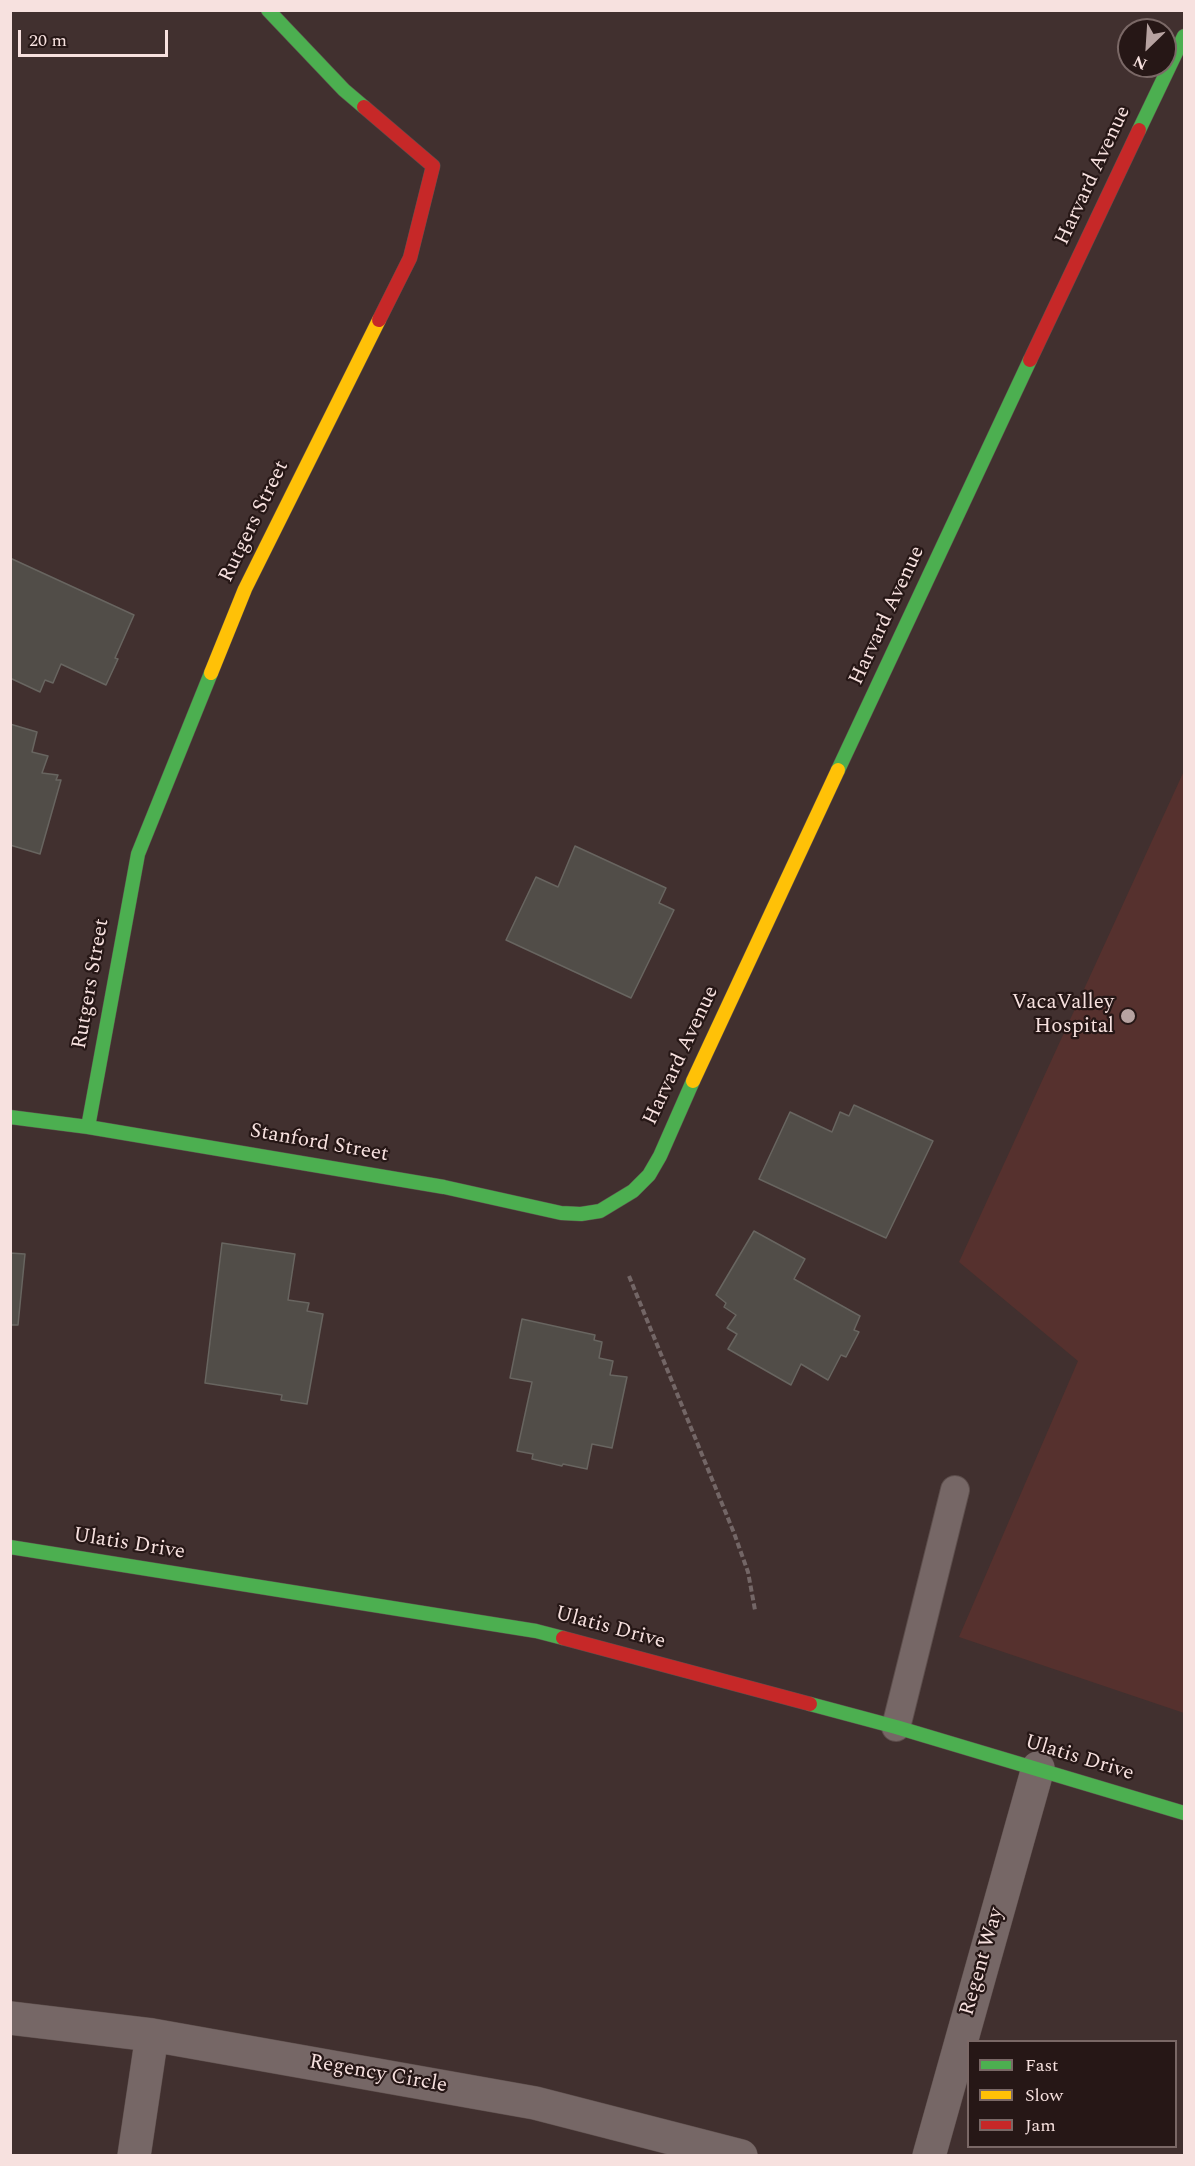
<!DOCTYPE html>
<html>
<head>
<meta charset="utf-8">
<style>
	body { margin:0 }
	#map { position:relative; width:1195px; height:2166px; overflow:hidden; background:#41302f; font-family:Spectral,serif }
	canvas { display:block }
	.frame { position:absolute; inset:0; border:12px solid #f7e1df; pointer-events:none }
	.legend { position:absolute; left:967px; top:2040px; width:210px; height:108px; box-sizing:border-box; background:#261716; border:2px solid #7a6866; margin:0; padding:8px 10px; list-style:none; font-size:18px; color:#f7e1df }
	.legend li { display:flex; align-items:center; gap:12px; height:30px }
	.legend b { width:30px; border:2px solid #7a6866 }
	.north { position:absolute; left:1117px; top:18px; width:60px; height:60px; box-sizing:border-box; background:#261716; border:2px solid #7a6866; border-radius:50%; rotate:205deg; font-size:16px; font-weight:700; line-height:24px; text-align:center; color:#f7e1df }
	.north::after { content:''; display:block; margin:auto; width:21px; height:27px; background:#b7a3a1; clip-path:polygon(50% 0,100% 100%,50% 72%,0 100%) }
	.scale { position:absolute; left:18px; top:30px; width:150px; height:27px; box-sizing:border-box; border:3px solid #f7e1df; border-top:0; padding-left:8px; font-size:18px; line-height:21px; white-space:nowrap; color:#f7e1df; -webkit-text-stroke:4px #261716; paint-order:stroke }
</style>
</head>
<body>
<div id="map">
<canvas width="1195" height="2166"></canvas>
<div class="frame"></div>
<ul class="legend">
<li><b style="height:8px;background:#4caf50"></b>Fast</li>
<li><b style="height:8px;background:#ffc107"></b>Slow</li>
<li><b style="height:8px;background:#c62828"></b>Jam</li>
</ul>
<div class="north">N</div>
<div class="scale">20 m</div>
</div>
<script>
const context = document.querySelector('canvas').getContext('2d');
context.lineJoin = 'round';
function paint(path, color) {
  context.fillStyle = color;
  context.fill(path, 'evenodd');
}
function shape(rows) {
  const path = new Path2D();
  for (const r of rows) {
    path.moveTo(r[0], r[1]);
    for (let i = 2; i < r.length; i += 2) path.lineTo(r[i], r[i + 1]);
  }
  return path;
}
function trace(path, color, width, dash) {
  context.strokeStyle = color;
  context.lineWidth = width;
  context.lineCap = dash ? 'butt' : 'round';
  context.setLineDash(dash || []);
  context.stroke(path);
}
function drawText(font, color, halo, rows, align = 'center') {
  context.font = font + ' Spectral,serif';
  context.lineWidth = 4.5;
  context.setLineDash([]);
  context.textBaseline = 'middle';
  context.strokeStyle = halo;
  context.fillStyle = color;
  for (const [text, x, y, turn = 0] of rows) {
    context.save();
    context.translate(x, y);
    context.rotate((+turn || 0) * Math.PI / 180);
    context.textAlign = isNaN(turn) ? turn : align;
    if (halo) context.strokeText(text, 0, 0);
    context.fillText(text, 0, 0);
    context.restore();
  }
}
const built = shape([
	[1184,771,1184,1713,959,1637,1078,1361,959,1262]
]);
const building = shape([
	[10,558,134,615,115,658,118,659,106,685,61,664,53,683,45,680,40,692,10,678,10,558],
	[10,724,37,732,32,752,48,756,42,773,58,775,56,780,61,780,40,854,10,845,10,724],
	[575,846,666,888,659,903,674,910,631,998,506,940,536,877,558,887,575,846],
	[854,1105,933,1141,886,1238,759,1179,790,1112,832,1132,840,1112,849,1116,854,1105],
	[754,1231,805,1259,794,1279,860,1316,854,1330,859,1332,846,1357,841,1355,828,1380,801,1364,791,1385,728,1349,737,1334,727,1328,736,1315,724,1307,726,1303,716,1295,754,1231],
	[222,1243,295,1254,288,1300,309,1303,307,1311,323,1314,307,1404,281,1400,282,1395,205,1383,222,1243],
	[10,1253,25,1254,18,1325,10,1325,10,1253],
	[522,1319,595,1335,594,1340,602,1342,599,1358,613,1361,610,1375,627,1377,612,1448,592,1444,587,1469,563,1464,562,1466,532,1459,533,1454,517,1451,532,1382,510,1378,522,1319]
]);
const path = shape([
	[629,1276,734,1533,748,1572,755,1610]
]);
const lane = shape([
	[896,1727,955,1490]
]);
const street = shape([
	[10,2018,152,2035,535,2103,741,2156],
	[134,2156,152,2035],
	[929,2156,1038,1768]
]);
const fast = shape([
	[268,10,344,90,364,107],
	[1139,130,1184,36],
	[838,770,1030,360],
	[10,1117,88,1127,444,1187,561,1213,581,1214,600,1211,633,1191,649,1175,660,1156,693,1081],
	[88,1127,138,854,211,673],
	[10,1547,536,1631,563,1638],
	[810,1704,896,1727,1184,1813]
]);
const slow = shape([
	[211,673,245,589,379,320],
	[693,1081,838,770]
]);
const jam = shape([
	[364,107,433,166,410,258,379,320],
	[1030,360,1139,130],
	[563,1638,810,1704]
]);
const markers = [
	[1128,1016,8,"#b7a3a1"]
];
const streetNames = [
	["Harvard Avenue",1094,176,-65],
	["Rutgers Street",255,522,-64],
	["Harvard Avenue",888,616,-65],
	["Rutgers Street",92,984,-80],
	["Harvard Avenue",682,1056,-65],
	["Stanford Street",319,1144,10],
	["Ulatis Drive",129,1545,9],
	["Ulatis Drive",610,1629,15],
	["Ulatis Drive",1079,1759,17],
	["Regent Way",983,1962,-74],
	["Regency Circle",378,2075,10]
];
const poiNames = [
	["VacaValley",1114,1004],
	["Hospital",1114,1028]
];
paint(built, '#56312e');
paint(building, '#514d48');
trace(building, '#686560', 1.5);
trace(lane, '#5d4e4c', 30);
trace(street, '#5d4e4c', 34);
trace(fast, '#5d4e4c', 15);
trace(slow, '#5d4e4c', 15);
trace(jam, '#5d4e4c', 15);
trace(path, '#736666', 4, [6, 3]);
trace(lane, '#766766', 28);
trace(street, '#766766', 33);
trace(fast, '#4caf50', 14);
trace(slow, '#ffc107', 14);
trace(jam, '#c62828', 14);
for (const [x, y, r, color] of markers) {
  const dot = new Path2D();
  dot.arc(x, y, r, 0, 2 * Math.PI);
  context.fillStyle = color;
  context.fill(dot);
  trace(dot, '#261716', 2);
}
drawText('21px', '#f7e1df', '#261716', streetNames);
drawText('21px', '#f7e1df', '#261716', poiNames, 'right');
</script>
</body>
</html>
